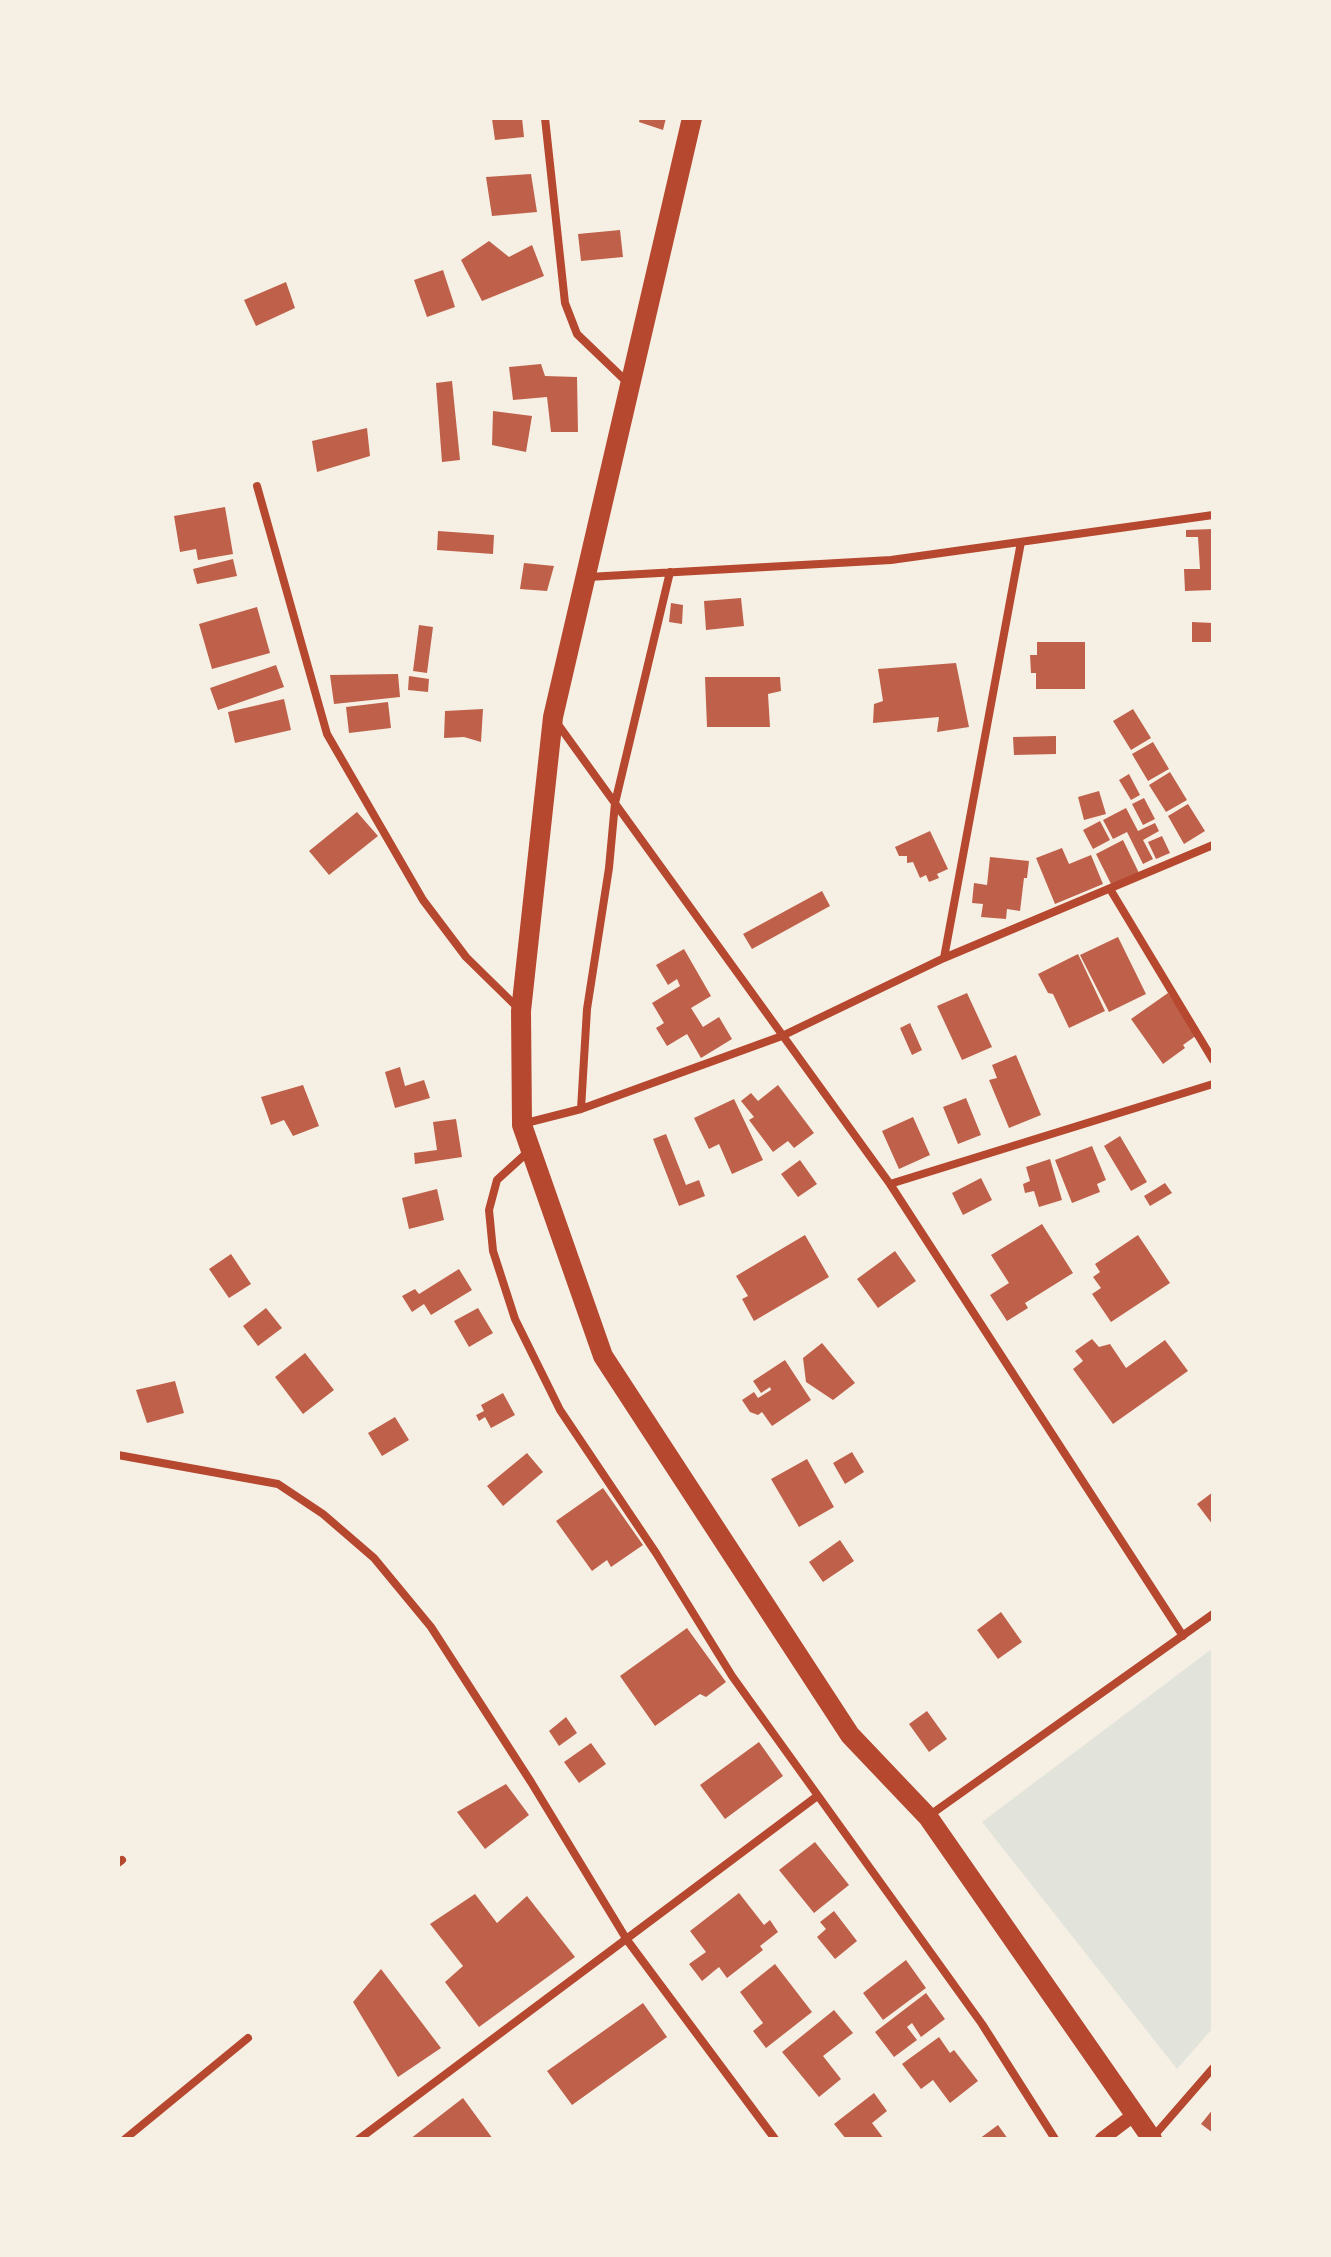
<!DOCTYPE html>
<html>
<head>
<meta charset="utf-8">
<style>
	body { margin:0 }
	#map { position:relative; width:1331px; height:2257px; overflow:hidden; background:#f6efe4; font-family:"Crimson Pro",serif }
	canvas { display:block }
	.frame { position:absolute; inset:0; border:120px solid #f6efe4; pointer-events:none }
</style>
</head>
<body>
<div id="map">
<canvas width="1331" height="2257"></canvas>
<div class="frame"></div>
</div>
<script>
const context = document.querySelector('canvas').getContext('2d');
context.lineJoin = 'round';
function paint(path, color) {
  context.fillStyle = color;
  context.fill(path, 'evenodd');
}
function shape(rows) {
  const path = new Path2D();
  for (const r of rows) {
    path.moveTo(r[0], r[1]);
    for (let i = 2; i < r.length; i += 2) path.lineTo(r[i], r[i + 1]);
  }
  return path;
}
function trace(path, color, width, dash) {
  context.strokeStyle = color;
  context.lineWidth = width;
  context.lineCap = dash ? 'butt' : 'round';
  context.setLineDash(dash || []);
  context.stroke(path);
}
const green = shape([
	[1213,1648,1213,2028,1177,2069,982,1822]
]);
const building = shape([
	[522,118,524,137,495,140,492,119],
	[640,118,666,118,663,130,639,122],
	[531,174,537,212,492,216,486,177],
	[620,230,623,257,581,261,578,234],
	[489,241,509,257,532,245,544,276,482,301,461,260],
	[443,270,455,307,427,317,414,280],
	[286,282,295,308,256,326,244,300],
	[541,364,545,376,577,377,578,432,551,432,547,397,513,400,509,367],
	[452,381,460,460,442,462,436,383],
	[493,411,532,416,526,452,492,445],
	[367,428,370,456,317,472,312,441],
	[225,507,233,554,198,560,196,549,180,552,174,516],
	[1213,529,1213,590,1185,591,1184,569,1200,569,1198,537,1186,537,1186,530],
	[438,531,494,535,493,554,437,550],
	[233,559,237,576,197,584,193,569],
	[524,563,554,566,547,591,520,589],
	[741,598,744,626,706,630,704,601],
	[671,603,683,605,682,624,669,622],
	[257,607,270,653,212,669,199,624],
	[1192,622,1213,623,1213,642,1192,642],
	[419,625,433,627,427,673,413,671],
	[1037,642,1085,642,1085,689,1036,689,1036,673,1031,673,1030,655,1037,655],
	[956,663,969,727,937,732,939,717,873,723,874,704,883,701,878,669],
	[276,665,284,687,218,710,210,688],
	[398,674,400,697,334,704,330,675],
	[409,676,429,679,428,692,408,690],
	[705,677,780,677,781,691,768,694,770,727,707,727],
	[284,699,291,730,235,743,228,712],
	[388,702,391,728,349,733,346,707],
	[483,709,481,742,464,737,444,738,445,711],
	[1133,709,1151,738,1131,750,1113,721],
	[1056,736,1056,754,1014,755,1013,737],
	[1153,742,1169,769,1148,781,1132,754],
	[1170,772,1187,800,1166,812,1149,785],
	[1129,774,1140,795,1131,800,1119,780],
	[1099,791,1106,814,1084,820,1078,797],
	[1144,798,1155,819,1143,825,1132,804],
	[1188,804,1205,831,1184,844,1168,816],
	[1126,808,1138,831,1155,823,1159,831,1143,840,1153,859,1143,864,1127,832,1113,839,1103,820],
	[357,812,378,836,329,875,309,851],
	[1100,821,1110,840,1093,849,1083,830],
	[930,831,948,869,937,874,939,878,929,882,926,875,920,878,913,862,907,863,907,856,899,856,895,847],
	[1162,836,1170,853,1156,859,1148,842],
	[1123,840,1139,873,1112,886,1096,854],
	[1062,848,1069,864,1091,855,1103,884,1055,904,1036,858],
	[990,857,1029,861,1027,878,1024,878,1020,911,1007,909,1006,919,981,917,983,904,972,903,974,883,987,885],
	[822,891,830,906,752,949,743,934],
	[1118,937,1146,994,1109,1012,1080,955],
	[684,949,711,996,691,1008,703,1027,719,1017,732,1039,701,1058,687,1034,667,1046,656,1028,664,1023,652,1003,680,986,677,979,668,985,656,965],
	[1078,954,1105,1011,1069,1028,1053,994,1048,993,1038,974],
	[967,993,992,1047,962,1060,937,1006],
	[1168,993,1197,1035,1183,1045,1185,1048,1163,1064,1131,1019],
	[910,1023,922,1050,912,1055,900,1028],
	[1016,1055,1041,1115,1009,1128,989,1080,997,1078,992,1065],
	[400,1067,405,1086,424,1080,430,1098,395,1108,385,1072],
	[303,1085,319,1126,293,1136,284,1120,271,1125,261,1097],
	[778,1085,814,1133,794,1148,788,1141,773,1152,749,1120,754,1117,741,1101,751,1093,758,1101],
	[966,1098,981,1135,958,1144,943,1107],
	[734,1099,763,1160,732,1174,719,1144,709,1149,694,1118],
	[913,1117,930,1155,899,1169,882,1131],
	[456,1119,462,1157,415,1164,414,1153,437,1150,433,1122],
	[666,1134,686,1185,699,1180,705,1196,679,1206,653,1139],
	[1120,1136,1147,1182,1131,1191,1104,1146],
	[1092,1146,1106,1180,1097,1184,1100,1192,1072,1203,1055,1160],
	[1050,1159,1062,1200,1039,1207,1034,1191,1025,1193,1023,1184,1030,1181,1026,1167],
	[800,1160,817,1184,798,1197,781,1174],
	[981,1178,992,1200,963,1215,952,1193],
	[1165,1183,1172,1193,1150,1206,1144,1196],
	[437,1189,444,1220,409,1229,402,1198],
	[1042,1224,1073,1273,1025,1303,1028,1308,1007,1321,990,1295,1009,1283,991,1255],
	[805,1235,829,1277,754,1321,742,1299,748,1296,736,1276],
	[1138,1235,1170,1283,1111,1322,1092,1294,1101,1288,1093,1277,1100,1272,1095,1264],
	[895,1251,916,1281,878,1308,857,1279],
	[231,1254,251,1284,229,1298,209,1269],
	[459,1269,472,1290,431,1315,424,1304,412,1312,402,1296,415,1289,419,1294],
	[266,1308,282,1328,258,1346,243,1326],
	[478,1308,493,1333,469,1347,454,1321],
	[1092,1339,1099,1347,1110,1344,1126,1368,1165,1340,1188,1371,1113,1424,1073,1369,1083,1361,1075,1351],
	[822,1343,855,1383,833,1400,806,1382,803,1358],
	[305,1353,334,1390,303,1414,275,1377],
	[785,1360,811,1400,772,1426,762,1412,758,1415,750,1412,742,1400,754,1392,758,1398,771,1390,770,1387,761,1393,753,1381],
	[175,1381,184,1413,147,1423,136,1390],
	[503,1393,515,1415,491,1428,485,1417,479,1421,476,1415,484,1411,481,1405],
	[395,1417,409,1440,382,1456,368,1433],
	[852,1452,864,1472,845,1484,833,1463],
	[527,1453,543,1472,503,1506,487,1486],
	[807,1459,834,1507,799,1527,771,1479],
	[603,1488,643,1545,611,1567,607,1560,592,1571,556,1521],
	[1213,1492,1213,1525,1197,1504],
	[840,1540,854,1561,823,1582,809,1562],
	[1001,1612,1022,1642,998,1659,977,1630],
	[687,1628,726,1682,706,1697,700,1694,655,1726,620,1676],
	[927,1711,947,1739,929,1752,909,1724],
	[566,1717,577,1733,559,1746,549,1731],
	[759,1742,783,1776,725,1819,700,1785],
	[591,1743,606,1764,579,1783,564,1762],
	[506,1784,529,1815,485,1849,457,1812],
	[815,1842,849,1885,814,1913,779,1870],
	[739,1893,764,1925,770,1920,778,1932,760,1946,763,1950,727,1978,719,1967,702,1981,689,1964,706,1952,690,1931],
	[475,1894,497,1923,527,1896,575,1957,479,2027,445,1982,463,1966,430,1924],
	[834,1911,857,1941,835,1959,817,1937,826,1929,820,1922],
	[906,1960,926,1988,883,2020,863,1993],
	[775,1964,812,2012,766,2048,753,2031,763,2023,740,1992],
	[381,1969,441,2048,398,2077,353,2002],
	[926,1993,945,2019,921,2037,912,2023,907,2027,917,2040,894,2057,875,2032],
	[643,2003,667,2037,572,2105,547,2071],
	[834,2010,853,2033,823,2056,841,2079,819,2097,782,2052],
	[939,2037,950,2053,954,2050,978,2081,950,2103,933,2080,921,2089,902,2064],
	[874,2093,887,2111,872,2123,884,2139,846,2139,834,2124],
	[463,2098,493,2139,410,2139],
	[1213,2109,1213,2133,1201,2124],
	[998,2125,1008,2139,979,2139]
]);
const minor = shape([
	[545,118,565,303,577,334,628,383],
	[257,486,327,734,423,900,466,957,518,1008],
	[588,577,891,560,1213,515],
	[557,723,890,1184,1183,1636],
	[1110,889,1213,1060],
	[944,958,1021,542],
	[581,1109,587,1009,609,868,615,803,670,572],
	[522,1124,581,1109,782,1036,944,958,1213,845],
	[530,1150,497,1180,489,1210,493,1251,515,1319,560,1410,656,1553,732,1676,982,2024,1055,2139],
	[890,1184,1213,1084],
	[118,1455,278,1484,323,1514,374,1558,431,1627,531,1782,627,1940,775,2139],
	[930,1815,1213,1614],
	[118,1863,122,1860],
	[1153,2137,1213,2068],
	[125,2139,248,2038],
	[359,2139,816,1797]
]);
const tertiary = shape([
	[1102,2139,1135,2114]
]);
const primary = shape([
	[692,118,553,717,521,1011,522,1125,603,1356,850,1735,928,1817,1152,2139]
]);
paint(green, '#e2e4dc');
paint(building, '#bf614a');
trace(minor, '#b5482f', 8);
trace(tertiary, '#b5482f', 14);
trace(primary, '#b5482f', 20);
</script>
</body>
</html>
